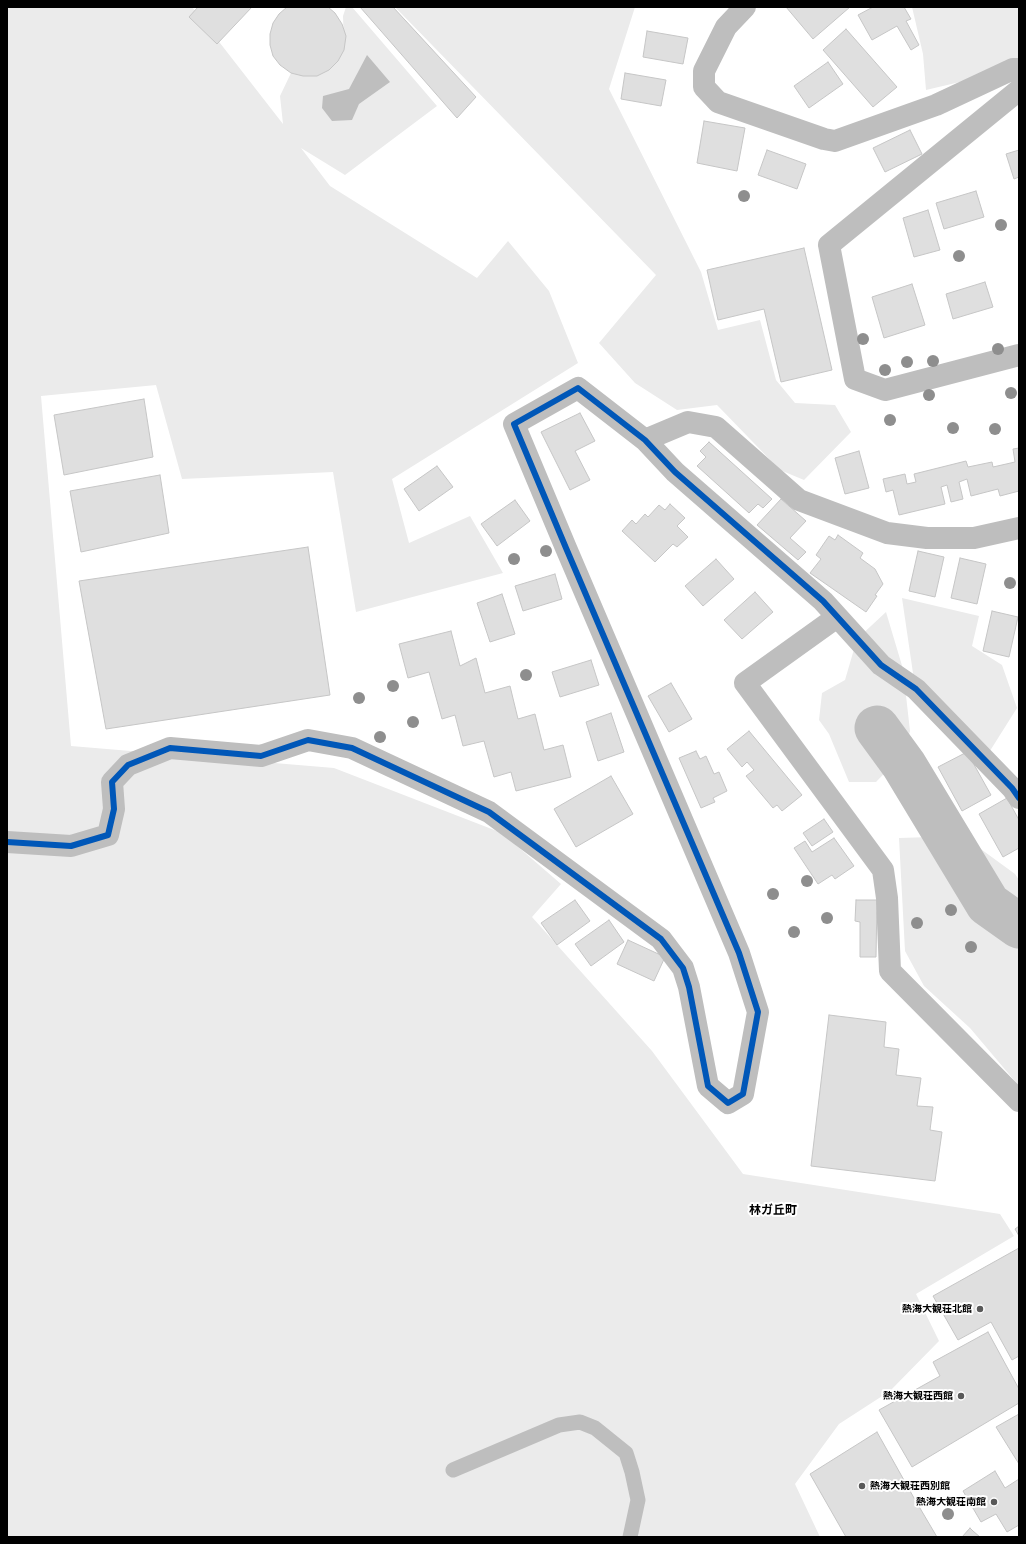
<!DOCTYPE html>
<html>
<head>
<meta charset="utf-8">
<style>
	body { margin:0 }
	#map { position:relative; width:1026px; height:1544px; overflow:hidden; background:#fff; font-family:"Open Sans",sans-serif }
	canvas { display:block }
	.frame { position:absolute; inset:0; border:8px solid #000; pointer-events:none }
</style>
</head>
<body>
<div id="map">
<canvas width="1026" height="1544"></canvas>
<div class="frame"></div>
</div>
<script>
const context = document.querySelector('canvas').getContext('2d');
context.lineJoin = 'round';
function paint(path, color) {
  context.fillStyle = color;
  context.fill(path, 'evenodd');
}
function shape(rows) {
  const path = new Path2D();
  for (const r of rows) {
    path.moveTo(r[0], r[1]);
    for (let i = 2; i < r.length; i += 2) path.lineTo(r[i], r[i + 1]);
  }
  return path;
}
function trace(path, color, width, dash) {
  context.strokeStyle = color;
  context.lineWidth = width;
  context.lineCap = dash ? 'butt' : 'round';
  context.setLineDash(dash || []);
  context.stroke(path);
}
function drawText(font, color, halo, rows, align = 'center') {
  context.font = font + ' "Open Sans","Noto Sans JP",sans-serif';
  context.lineWidth = 4;
  context.setLineDash([]);
  context.textBaseline = 'middle';
  context.strokeStyle = halo;
  context.fillStyle = color;
  for (const [text, x, y, turn = 0] of rows) {
    context.save();
    context.translate(x, y);
    context.rotate((+turn || 0) * Math.PI / 180);
    context.textAlign = isNaN(turn) ? turn : align;
    if (halo) context.strokeText(text, 0, 0);
    context.fillText(text, 0, 0);
    context.restore();
  }
}
const green = shape([
	[7,7,192,7,283,124,280,96,291,73,312,76,335,64,344,46,343,16,346,7,352,7,437,106,345,175,301,148,330,186,477,278,508,241,549,291,578,363,392,479,409,543,470,516,503,573,356,612,333,472,182,479,156,385,41,396,71,746,334,768,502,833,561,884,532,917,652,1051,743,1174,1000,1214,1014,1236,916,1294,939,1341,890,1391,839,1424,795,1484,820,1537,7,1537],
	[395,7,635,7,609,89,701,272,718,330,760,320,776,380,795,403,835,405,851,432,804,480,780,470,717,405,677,410,635,383,599,343,656,275],
	[912,7,1019,7,1019,68,926,90,923,54],
	[902,598,979,616,972,646,1002,665,1017,708,988,754,914,680],
	[886,612,903,669,910,731,905,752,876,782,849,782,829,734,819,720,822,693,845,680,857,639],
	[963,836,1015,874,1019,880,1019,1086,970,1028,924,986,905,951,899,838]
]);
const water = shape([
	[367,55,390,82,359,104,352,120,332,121,322,108,323,96,349,89]
]);
const river = shape([
	[877,728,904,765,988,904,1019,926]
]);
const building = shape([
	[198,7,252,7,217,44,189,17,198,7],
	[287,7,328,7,335,13,342,24,346,36,344,50,338,61,329,70,317,76,303,76,291,73,280,65,273,56,270,45,270,34,273,23,279,14,287,7],
	[360,7,393,7,476,97,457,118,360,7],
	[786,7,850,7,813,39,786,7],
	[873,7,904,7,911,19,906,21,919,45,911,50,897,26,872,40,858,15,873,7],
	[846,29,897,87,873,107,823,50,846,29],
	[647,31,688,38,683,64,643,57,647,31],
	[828,62,843,84,809,108,794,86,828,62],
	[625,73,666,80,661,106,621,99,625,73],
	[704,121,745,128,737,171,697,163,704,121],
	[910,130,922,154,885,172,873,148,910,130],
	[767,150,806,164,797,189,758,175,767,150],
	[1019,150,1019,177,1014,179,1006,154,1019,150],
	[976,191,984,217,944,229,936,203,976,191],
	[928,210,940,250,914,257,903,218,928,210],
	[804,248,832,370,781,382,764,309,718,320,707,270,804,248],
	[985,282,993,307,953,319,946,294,985,282],
	[912,284,925,325,884,338,872,297,912,284],
	[144,399,153,457,64,475,54,415,144,399],
	[580,413,595,441,575,451,590,480,570,490,541,432,580,413],
	[709,442,772,499,763,508,758,504,749,513,697,466,706,457,700,451,709,442],
	[1019,448,1019,491,1000,496,998,489,971,496,967,479,959,482,963,499,951,502,947,485,941,487,945,504,899,515,893,490,886,492,883,479,905,474,907,484,916,482,914,474,966,461,968,467,992,462,993,467,1015,462,1013,449,1019,448],
	[859,451,869,488,845,494,835,458,859,451],
	[437,466,453,487,419,511,404,489,437,466],
	[160,475,169,533,81,552,70,491,160,475],
	[781,499,806,521,790,538,806,552,798,560,757,525,781,499],
	[515,500,530,521,497,546,481,524,515,500],
	[670,504,685,518,677,526,688,537,677,547,673,544,655,562,622,531,632,520,636,524,645,514,648,517,659,505,665,510,670,504],
	[838,535,863,553,860,558,875,569,883,584,875,595,877,596,866,612,810,573,821,559,816,555,829,536,835,540,838,535],
	[308,547,330,695,106,729,79,581,308,547],
	[918,551,944,557,935,597,909,591,918,551],
	[960,558,986,564,977,604,951,598,960,558],
	[716,559,734,579,703,606,685,586,716,559],
	[555,574,562,599,523,611,515,586,555,574],
	[755,592,773,612,742,639,724,620,755,592],
	[502,594,515,634,490,642,477,603,502,594],
	[992,611,1018,617,1009,657,983,651,992,611],
	[451,631,460,666,476,658,485,693,510,686,518,719,535,714,544,750,563,745,571,777,516,791,511,772,494,777,484,741,463,746,455,715,442,719,429,672,408,678,399,644,451,631],
	[591,660,599,685,560,697,552,672,591,660],
	[671,683,692,719,669,732,648,696,671,683],
	[611,713,624,752,598,761,586,722,611,713],
	[749,731,802,795,782,811,777,805,773,808,746,776,754,770,747,762,742,767,727,749,749,731],
	[696,751,700,759,706,756,714,774,719,772,727,791,713,798,715,802,701,808,679,758,696,751],
	[967,752,991,795,962,811,938,767,967,752],
	[611,776,633,814,576,847,554,809,611,776],
	[1007,798,1019,820,1019,848,1003,857,979,814,1007,798],
	[824,819,833,832,812,846,803,833,824,819],
	[834,838,854,866,835,879,832,875,818,884,794,848,805,841,812,852,834,838],
	[575,900,590,921,557,945,541,923,575,900],
	[856,900,877,900,876,957,860,957,860,922,855,921,856,900],
	[609,920,624,942,591,966,575,944,609,920],
	[628,940,665,957,654,981,617,964,628,940],
	[829,1015,886,1022,884,1047,899,1049,896,1075,921,1078,917,1106,933,1107,930,1130,942,1132,935,1181,811,1166,829,1015],
	[1019,1226,1019,1236,1015,1229,1019,1226],
	[1019,1248,1019,1356,1012,1360,991,1322,958,1340,933,1296,1019,1248],
	[988,1332,1019,1389,1019,1403,912,1467,879,1410,940,1376,933,1362,988,1332],
	[1019,1414,1019,1464,996,1427,1019,1414],
	[877,1432,914,1498,937,1537,846,1537,810,1474,877,1432],
	[995,1471,1005,1488,1019,1479,1019,1525,1007,1532,996,1514,981,1522,963,1491,995,1471],
	[970,1528,973,1531,980,1537,962,1537,970,1528]
]);
const service = shape([
	[453,1470,559,1425,580,1422,595,1428,626,1453,632,1472,638,1500,630,1537]
]);
const minor = shape([
	[745,7,726,27,704,71,704,87,718,102,824,139,835,141,936,105,1013,69,1019,69],
	[1019,90,829,245,855,379,885,390,1019,355],
	[645,440,688,422,716,427,799,500,887,533,927,538,974,538,1019,528],
	[837,617,745,683,883,870,887,898,890,971,1019,1101],
	[7,842,71,846,108,835,114,809,112,782,128,765,170,748,261,756,308,740,352,748,489,812,661,939,683,968,689,987,708,1086,728,1103,743,1094,758,1012,739,953,566,548,514,424,578,388,645,440,675,472,823,601,881,665,916,689,1012,788,1019,798]
]);
const cycleway = shape([
	[7,842,71,846,108,835,114,809,112,782,128,765,170,748,261,756,308,740,352,748,489,812,661,939,683,968,689,987,708,1086,728,1103,743,1094,758,1012,739,953,566,548,514,424,578,388,645,440,675,472,823,601,881,665,916,689,1012,788,1019,798]
]);
const trees = [
	[744,196],
	[1001,225],
	[959,256],
	[863,339],
	[998,349],
	[933,361],
	[907,362],
	[885,370],
	[1011,393],
	[929,395],
	[890,420],
	[953,428],
	[995,429],
	[546,551],
	[514,559],
	[1010,583],
	[526,675],
	[393,686],
	[359,698],
	[413,722],
	[380,737],
	[807,881],
	[773,894],
	[951,910],
	[827,918],
	[917,923],
	[794,932],
	[971,947],
	[948,1514]
];
const markers = [
	[980,1309,4,"#595959"],
	[961,1396,4,"#595959"],
	[862,1486,4,"#595959"],
	[994,1502,4,"#595959"]
];
const poiNames = [
	["熱海大観荘北館",972,1309],
	["熱海大観荘西館",953,1396],
	["熱海大観荘西別館",870,1486,"left"],
	["熱海大観荘南館",986,1502]
];
const quarterNames = [
	["林ガ丘町",773,1211]
];
paint(green, '#ebebeb');
paint(water, '#bebebe');
trace(river, '#bebebe', 45);
paint(building, '#dfdfdf');
trace(building, '#c6c6c6', 1);
trace(service, '#bebebe', 15);
trace(minor, '#bebebe', 22);
trace(cycleway, '#0057b8', 6);
context.fillStyle = '#8e8e8e';
for (const [x, y] of trees) {
  context.beginPath();
  context.arc(x, y, 6, 0, 2 * Math.PI);
  context.fill();
}
for (const [x, y, r, color] of markers) {
  const dot = new Path2D();
  dot.arc(x, y, r, 0, 2 * Math.PI);
  context.fillStyle = color;
  context.fill(dot);
  trace(dot, '#fff', 1.5);
}
drawText('bold 10px', '#000', '#fff', poiNames, 'right');
drawText('bold 12px', '#000', '#fff', quarterNames);
</script>
</body>
</html>
